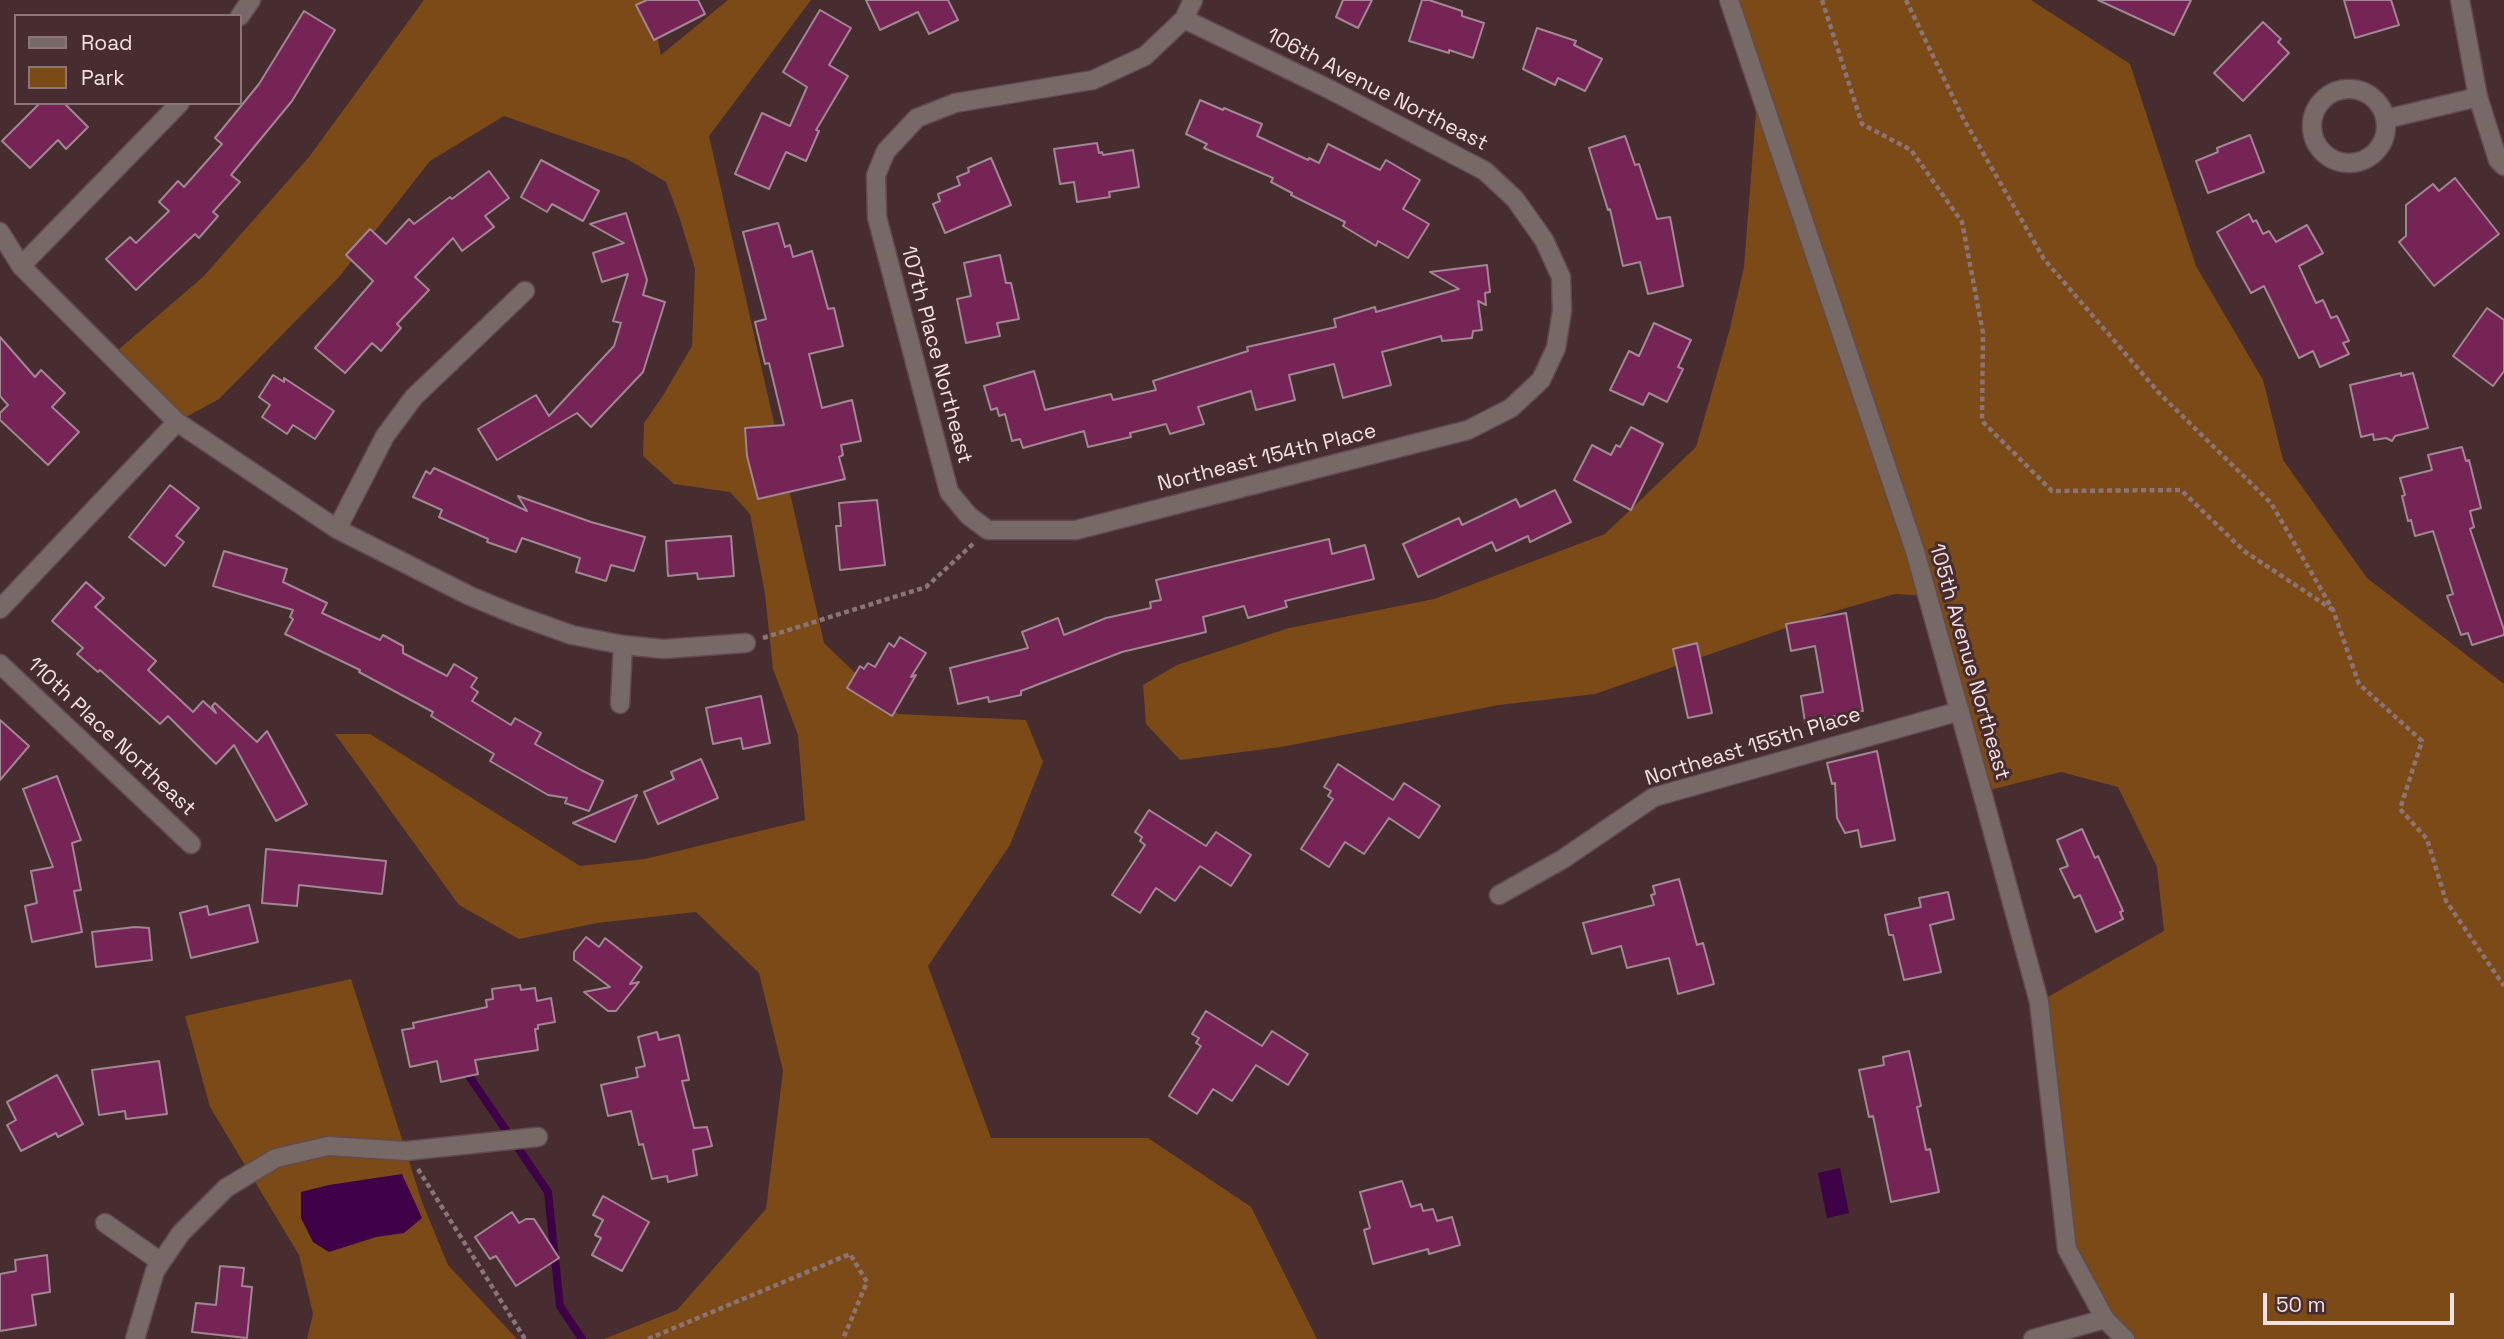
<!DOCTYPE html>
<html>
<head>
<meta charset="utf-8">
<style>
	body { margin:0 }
	#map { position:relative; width:2504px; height:1339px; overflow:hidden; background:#472d30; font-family:"Space Grotesk",sans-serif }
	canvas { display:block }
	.legend { position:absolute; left:14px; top:14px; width:228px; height:91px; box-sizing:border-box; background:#472d30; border:2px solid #8b7578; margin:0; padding:9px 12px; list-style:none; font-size:21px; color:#f2e1e3 }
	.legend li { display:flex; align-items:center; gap:14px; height:35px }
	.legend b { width:35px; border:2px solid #8b7578 }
	.scale { position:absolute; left:2263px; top:1293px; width:191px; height:32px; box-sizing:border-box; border:4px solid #f2e1e3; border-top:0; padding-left:9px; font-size:21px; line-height:24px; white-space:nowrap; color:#f2e1e3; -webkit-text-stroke:5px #472d30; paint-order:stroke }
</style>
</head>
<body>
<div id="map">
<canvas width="2504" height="1339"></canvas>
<ul class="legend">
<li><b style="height:9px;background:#776a66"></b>Road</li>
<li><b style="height:19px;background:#7b4a16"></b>Park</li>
</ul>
<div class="scale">50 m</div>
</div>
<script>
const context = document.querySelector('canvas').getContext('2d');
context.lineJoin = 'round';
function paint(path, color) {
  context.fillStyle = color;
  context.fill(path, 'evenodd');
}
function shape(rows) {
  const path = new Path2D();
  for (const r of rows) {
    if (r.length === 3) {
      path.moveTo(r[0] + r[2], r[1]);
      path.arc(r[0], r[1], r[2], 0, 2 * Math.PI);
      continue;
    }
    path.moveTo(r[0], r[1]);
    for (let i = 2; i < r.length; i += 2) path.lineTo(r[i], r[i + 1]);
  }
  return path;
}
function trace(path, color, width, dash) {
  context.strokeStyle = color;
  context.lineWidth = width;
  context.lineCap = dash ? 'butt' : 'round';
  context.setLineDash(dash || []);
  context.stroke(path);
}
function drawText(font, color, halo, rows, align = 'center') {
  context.font = font + ' "Space Grotesk",sans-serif';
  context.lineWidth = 6;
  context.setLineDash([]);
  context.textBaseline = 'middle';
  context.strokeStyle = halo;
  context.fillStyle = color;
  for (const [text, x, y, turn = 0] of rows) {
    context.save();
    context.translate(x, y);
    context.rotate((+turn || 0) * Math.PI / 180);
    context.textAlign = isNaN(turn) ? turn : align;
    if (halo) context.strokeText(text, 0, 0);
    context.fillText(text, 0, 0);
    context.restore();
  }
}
const green = shape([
	[424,0,650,0,661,55,728,0,811,0,709,136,824,643,898,714,1026,720,1043,762,1010,845,928,966,991,1138,1148,1138,1251,1207,1317,1339,604,1339,677,1310,766,1209,783,1071,759,973,696,912,597,923,519,939,459,905,335,734,370,734,580,866,645,859,805,820,798,735,773,669,765,594,750,514,730,492,674,484,643,456,644,423,664,394,692,346,695,269,680,219,666,182,627,159,504,116,430,161,339,277,219,399,177,422,111,356,204,276,309,157],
	[1729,0,2031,0,2130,64,2196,266,2263,380,2283,460,2367,578,2504,684,2504,1339,2125,1339,2067,1249,2039,1002,2164,931,2157,867,2118,787,2061,772,1982,792,1928,596,1895,594,1832,612,1595,694,1499,705,1281,747,1180,760,1146,724,1143,685,1177,665,1289,628,1434,599,1605,534,1696,447,1729,332,1744,267,1758,86],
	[351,979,422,1202,448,1265,517,1339,307,1339,313,1314,299,1255,210,1107,185,1016]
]);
const water = shape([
	[1840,1168,1849,1213,1827,1218,1818,1173],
	[402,1174,422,1218,404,1233,376,1237,329,1252,313,1242,301,1218,301,1192,329,1185]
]);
const stream = shape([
	[469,1076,548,1192,560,1306,582,1339]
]);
const building = shape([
	[647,0,698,0,705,14,654,40,636,5,647,0],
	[866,0,948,0,958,20,929,34,918,12,880,30,866,0],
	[1343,0,1372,0,1358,28,1336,17,1343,0],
	[1422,0,1429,0,1462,11,1462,16,1484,23,1473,58,1449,50,1449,53,1409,41,1422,0],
	[2098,0,2191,0,2174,35,2098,0],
	[2344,0,2391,0,2399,25,2355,38,2344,0],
	[820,10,851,28,829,65,848,76,816,130,819,131,806,161,786,152,769,189,735,174,762,113,790,126,807,87,783,72,820,10],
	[304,11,335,30,292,101,231,175,240,182,213,212,218,216,199,238,195,234,136,290,106,259,130,237,136,243,169,211,159,202,178,181,184,187,222,144,215,138,259,84,304,11],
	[2263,22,2281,39,2278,42,2289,53,2243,101,2214,73,2263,22],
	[1537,28,1576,41,1574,45,1602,59,1585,91,1558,78,1555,85,1523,69,1537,28],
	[1200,100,1223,110,1224,108,1262,124,1257,136,1308,160,1309,158,1319,163,1328,144,1380,170,1386,160,1420,180,1403,209,1429,224,1408,258,1378,241,1376,246,1343,226,1345,222,1291,195,1292,193,1271,182,1273,178,1204,148,1207,144,1186,134,1200,100],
	[40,103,64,103,88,127,66,149,58,140,30,168,2,141,40,103],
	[2250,135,2264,172,2208,193,2196,161,2218,152,2217,148,2250,135],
	[1625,136,1635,165,1639,164,1657,219,1670,217,1683,286,1648,294,1640,262,1623,266,1610,209,1608,210,1589,148,1625,136],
	[1097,143,1099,153,1102,152,1103,155,1133,150,1139,187,1109,192,1110,197,1077,202,1074,182,1060,184,1054,149,1097,143],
	[991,158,1011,205,945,233,933,204,940,201,938,194,960,185,957,177,969,172,968,168,991,158],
	[541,160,599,191,583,221,552,204,547,212,521,197,541,160],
	[489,171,509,198,485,216,494,227,462,251,453,238,415,277,429,290,397,324,401,328,381,351,372,343,345,373,315,348,373,281,346,255,370,229,386,244,409,219,414,224,450,197,452,199,489,171],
	[2455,178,2499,234,2434,286,2399,242,2406,236,2406,205,2433,184,2439,191,2455,178],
	[626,213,647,280,643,295,665,302,643,372,591,427,577,413,497,460,478,429,536,395,549,416,614,346,621,323,613,321,628,274,602,282,593,253,624,243,590,224,626,213],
	[2249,214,2253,222,2256,220,2263,234,2269,231,2276,242,2307,225,2323,253,2299,266,2316,303,2323,300,2331,318,2337,316,2349,341,2343,343,2349,354,2320,367,2313,351,2299,358,2264,286,2251,293,2217,232,2249,214],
	[778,223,785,247,790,245,793,257,812,251,828,309,834,308,843,346,809,354,822,408,852,400,861,441,841,445,843,455,839,457,845,479,758,499,747,456,745,428,784,425,769,363,765,364,755,322,766,319,743,232,778,223],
	[1000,255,1006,283,1011,283,1019,319,997,323,1000,336,966,343,957,299,971,296,964,263,1000,255],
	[1487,265,1490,292,1485,293,1486,305,1478,301,1482,330,1473,331,1472,338,1442,341,1441,336,1382,352,1391,385,1343,398,1334,364,1289,375,1295,400,1256,410,1251,391,1198,407,1204,424,1170,434,1166,424,1130,433,1131,437,1088,447,1084,431,1023,448,1020,439,1012,441,1005,414,999,416,997,408,991,410,984,386,1034,371,1045,410,1111,394,1113,400,1156,390,1153,381,1248,351,1247,347,1336,327,1334,319,1375,307,1376,312,1459,289,1430,272,1487,265],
	[2487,308,2504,320,2504,371,2493,386,2453,356,2487,308],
	[1654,323,1691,340,1678,367,1683,369,1667,402,1649,393,1643,405,1610,390,1629,351,1639,356,1654,323],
	[0,337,35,377,41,370,65,393,52,407,79,432,48,465,0,420,0,413,8,405,0,396,0,337],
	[2401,373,2401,376,2413,373,2428,428,2395,436,2392,441,2386,438,2374,440,2373,434,2361,437,2350,385,2401,373],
	[273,375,284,382,284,378,334,411,315,439,293,425,287,434,262,417,270,405,259,397,273,375],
	[1631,427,1663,444,1631,510,1574,480,1592,445,1611,455,1616,445,1620,447,1631,427],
	[2462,447,2466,461,2469,460,2481,508,2470,511,2474,527,2470,529,2504,630,2504,635,2472,645,2468,633,2461,635,2447,596,2453,594,2433,531,2415,536,2411,520,2408,521,2402,496,2405,495,2400,478,2432,470,2428,455,2462,447],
	[434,468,527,511,518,496,591,522,645,537,634,571,611,565,606,581,576,572,580,558,522,538,516,552,487,542,488,539,439,517,442,510,413,497,426,471,430,474,434,468],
	[170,485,199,508,176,536,184,542,165,566,129,537,170,485],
	[1555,490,1571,522,1530,542,1528,536,1496,551,1492,542,1418,577,1403,544,1459,518,1462,525,1516,499,1520,507,1555,490],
	[877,500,885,565,840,570,836,526,841,526,839,503,877,500],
	[731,536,734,576,698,579,697,573,668,576,666,541,731,536],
	[1329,539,1332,554,1365,545,1374,579,1285,601,1287,607,1248,618,1244,606,1203,617,1206,632,1122,652,1021,691,1021,695,989,702,988,697,958,704,950,668,1028,648,1022,632,1058,618,1064,635,1106,618,1151,608,1150,602,1161,600,1156,580,1329,539],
	[224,551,287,569,283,582,327,603,322,613,380,640,383,635,403,646,403,653,447,676,454,664,477,678,471,687,478,692,472,701,511,725,515,718,541,733,535,744,581,770,603,781,589,811,565,803,567,798,548,795,490,761,494,754,431,716,433,712,359,672,360,670,285,634,293,619,290,617,293,610,213,586,224,551],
	[86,582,104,598,95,607,156,661,148,670,193,712,203,701,216,713,212,706,215,703,257,742,267,731,307,804,276,821,234,745,216,764,168,716,160,724,100,670,98,672,77,654,83,648,52,621,86,582],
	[1846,613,1863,711,1805,722,1801,696,1823,692,1815,646,1791,651,1786,624,1846,613],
	[900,637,926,653,911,677,916,675,892,716,847,688,860,666,864,669,868,663,875,667,889,643,894,647,900,637],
	[1697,643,1712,713,1688,718,1673,649,1697,643],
	[761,696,770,743,743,749,741,738,713,744,706,708,761,696],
	[0,720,29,746,0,780,0,720],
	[1877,751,1895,840,1861,847,1858,830,1845,833,1837,818,1835,783,1832,784,1827,763,1877,751],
	[701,759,718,798,658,824,644,792,674,779,671,772,701,759],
	[1338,764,1393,800,1404,783,1440,806,1419,838,1389,818,1364,854,1345,842,1329,867,1301,849,1333,799,1328,796,1331,791,1324,787,1338,764],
	[57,776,81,840,72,843,81,890,74,891,82,932,32,942,25,906,37,903,31,871,53,867,23,789,57,776],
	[637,795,615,842,573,823,637,795],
	[1149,810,1206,846,1216,832,1251,855,1231,886,1200,866,1175,901,1156,888,1140,913,1112,895,1145,845,1140,841,1142,837,1135,832,1149,810],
	[2082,829,2095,858,2098,856,2123,911,2120,912,2123,919,2096,932,2080,895,2074,898,2060,869,2068,866,2057,840,2082,829],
	[266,849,386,861,382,894,299,885,297,906,262,903,266,849],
	[1679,879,1697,945,1703,943,1714,984,1678,994,1669,958,1627,968,1621,946,1592,954,1583,923,1654,905,1651,895,1655,894,1653,886,1679,879],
	[1948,892,1954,919,1930,925,1941,972,1904,980,1893,935,1889,935,1885,915,1921,907,1919,898,1948,892],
	[249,905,258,942,191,958,180,913,207,906,209,915,249,905],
	[135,927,149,928,152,960,96,967,92,932,135,927],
	[586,937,599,947,605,938,642,967,630,984,639,982,616,1011,608,1011,584,992,610,987,574,960,574,952,586,937],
	[520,985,521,990,535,988,537,1001,551,998,555,1022,538,1025,538,1029,535,1029,538,1050,475,1060,478,1074,441,1082,437,1061,410,1067,402,1030,414,1028,413,1023,487,1007,486,1000,493,999,492,989,520,985],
	[1206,1011,1262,1046,1272,1031,1308,1054,1288,1085,1256,1065,1232,1101,1213,1089,1197,1114,1169,1096,1201,1046,1196,1043,1199,1038,1192,1034,1206,1011],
	[657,1032,659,1040,679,1035,689,1080,682,1081,694,1128,707,1127,712,1146,693,1150,697,1175,668,1182,667,1176,652,1179,643,1144,639,1145,631,1111,608,1116,601,1085,638,1077,636,1068,645,1066,638,1037,657,1032],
	[1909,1051,1921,1106,1917,1107,1926,1150,1930,1149,1939,1192,1891,1202,1873,1116,1869,1117,1859,1070,1884,1065,1883,1057,1909,1051],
	[159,1061,167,1114,126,1119,125,1111,99,1115,92,1070,159,1061],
	[57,1075,83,1124,58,1137,56,1133,21,1151,7,1125,16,1120,7,1102,57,1075],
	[1402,1181,1411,1207,1421,1204,1423,1211,1433,1209,1437,1221,1452,1217,1460,1245,1429,1254,1428,1249,1373,1264,1364,1230,1370,1228,1360,1192,1402,1181],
	[603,1196,649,1222,622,1271,592,1255,601,1238,595,1235,603,1220,593,1215,603,1196],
	[512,1212,519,1223,526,1219,534,1219,559,1258,516,1286,496,1256,490,1259,475,1237,512,1212],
	[47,1255,50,1292,32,1295,36,1325,0,1331,0,1274,16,1271,15,1260,47,1255],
	[220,1266,244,1268,242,1286,252,1287,247,1338,192,1332,196,1303,216,1305,220,1266]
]);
const path = shape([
	[1822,0,1862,124,1911,150,1962,222,1983,333,1982,421,2052,491,2181,490,2244,551,2333,610],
	[1906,0,1963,118,2044,259,2160,394,2271,503,2333,610,2359,684,2422,741,2400,809,2427,839,2446,901,2504,986],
	[763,638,926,587,974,543],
	[418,1169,525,1339],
	[648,1339,850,1254,867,1282,843,1339]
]);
const street = shape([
	[1729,0,1915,551,1982,792,2039,1002,2067,1249,2105,1319,2125,1339],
	[2460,0,2478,97,2498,160,2504,166],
	[240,16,251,0],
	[1184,19,1331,90,1485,171,1515,199,1544,240,1561,277,1562,311,1556,348,1541,380,1511,408,1468,430,1076,530,988,530,969,516,949,492,877,217,876,175,886,151,917,118,955,103,1093,80,1145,56,1184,19,1193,0],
	[2349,126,37],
	[2386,119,2478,97],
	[0,232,21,266,177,422,337,529,470,596,516,615,572,635,623,645,664,649,746,643],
	[21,266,180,103],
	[337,529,385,436,414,397,525,291],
	[0,609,177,422],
	[0,664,191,844],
	[620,704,623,645],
	[1499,895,1563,859,1654,797,1960,711],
	[105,1223,161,1262],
	[135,1339,155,1271,181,1233,226,1188,276,1158,328,1146,406,1151,538,1137],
	[2033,1339,2105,1319]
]);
const streetNames = [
	["106th Avenue Northeast",1377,90,27],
	["107th Place Northeast",936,355,75],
	["Northeast 154th Place",1267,458,-14],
	["105th Avenue Northeast",1969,662,74],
	["110th Place Northeast",111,737,43],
	["Northeast 155th Place",1753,747,-17]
];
paint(green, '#7b4a16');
paint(water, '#3e0047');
trace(stream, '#3e0047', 8);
paint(building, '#762455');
trace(building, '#a18693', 2);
trace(street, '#624a4d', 21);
trace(path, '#8a7476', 4.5, [5, 3.5]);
trace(street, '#776a66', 18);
drawText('21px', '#f2e1e3', '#472d30', streetNames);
</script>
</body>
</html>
